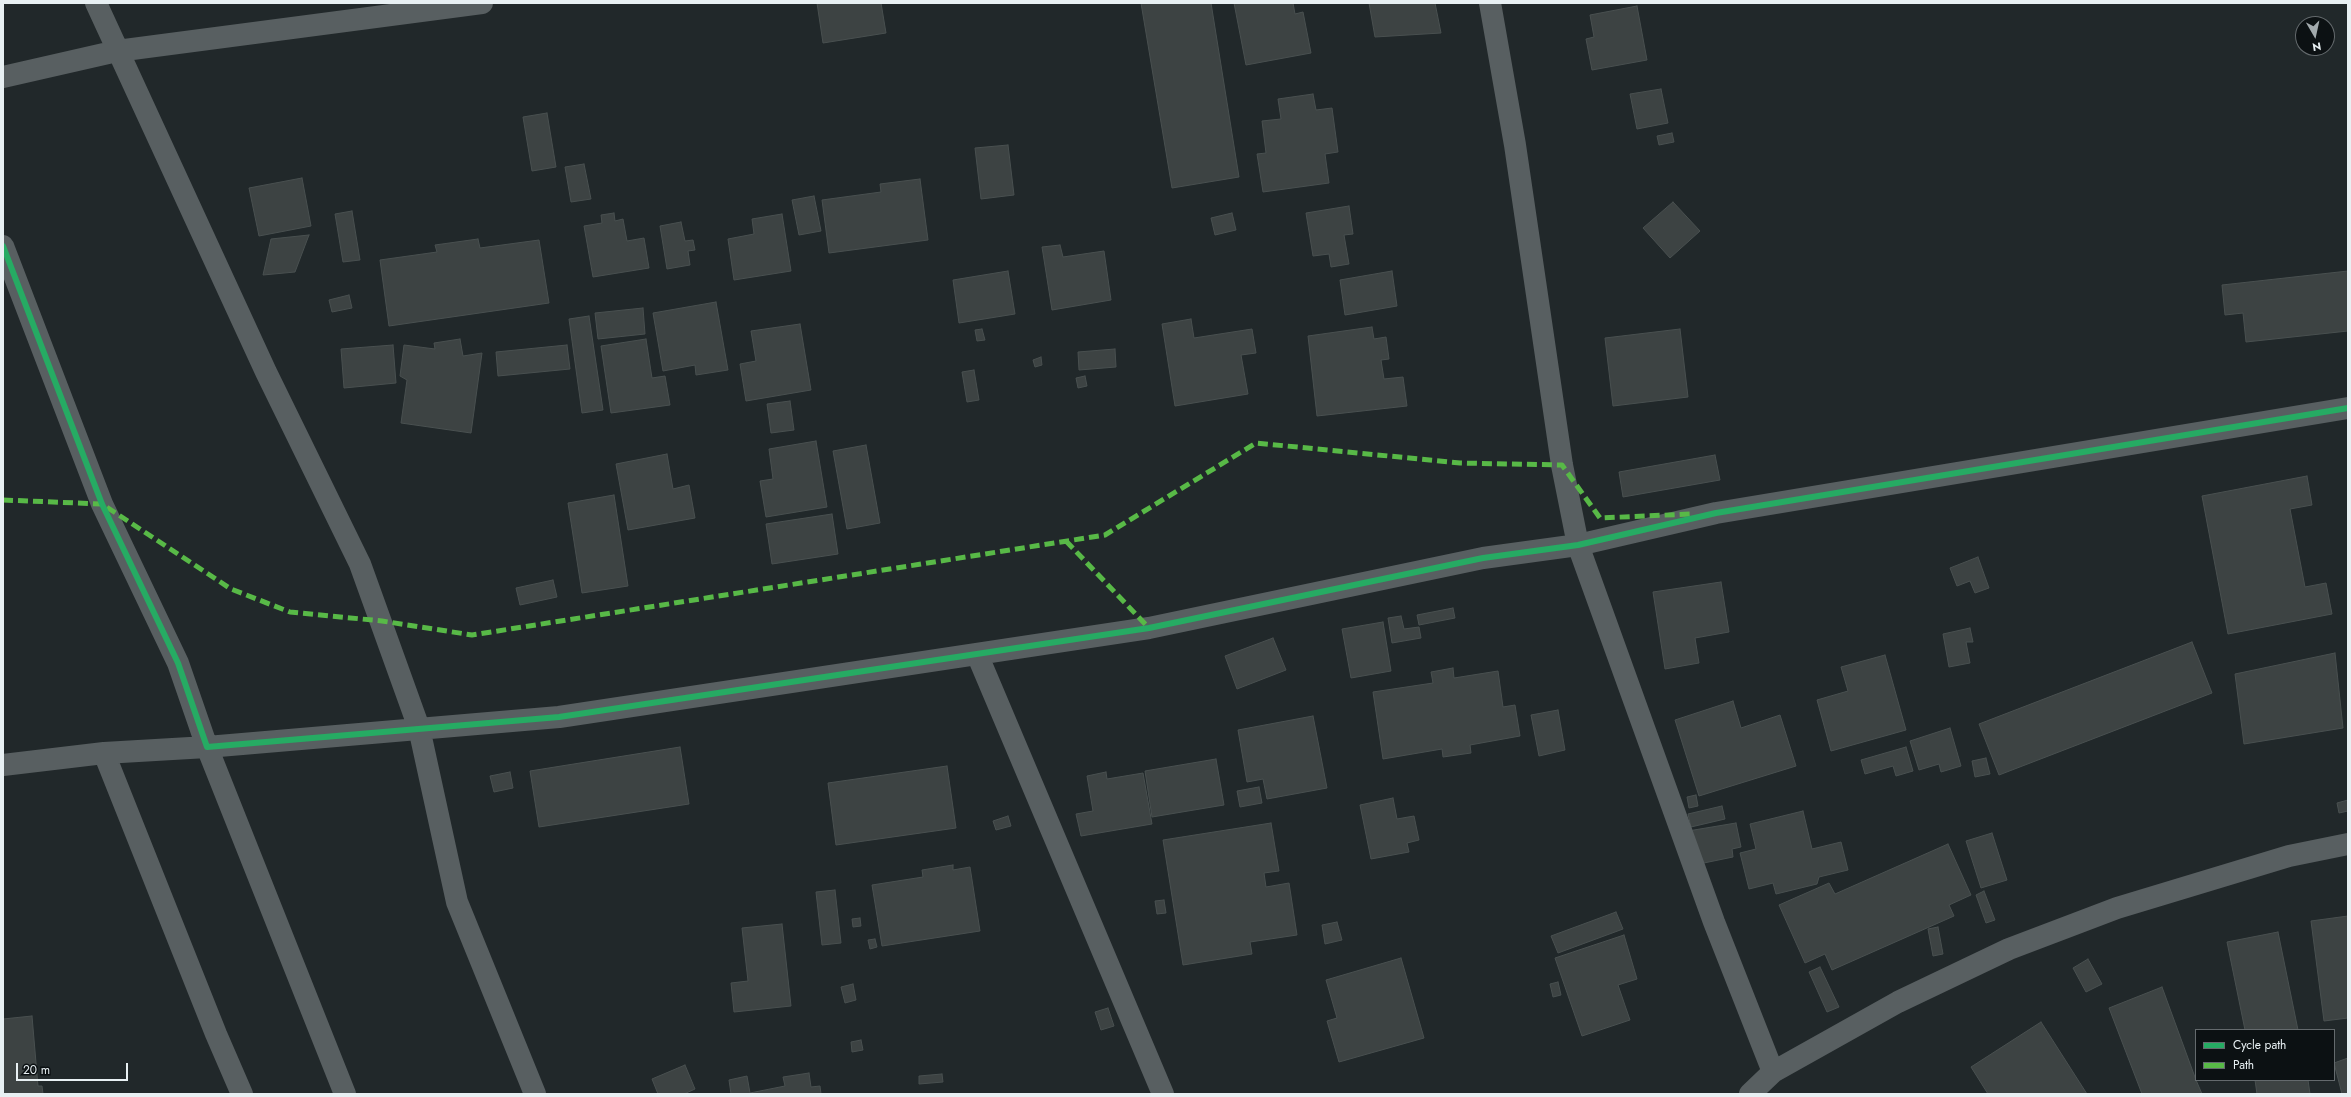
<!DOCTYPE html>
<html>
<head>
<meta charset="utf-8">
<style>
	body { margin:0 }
	#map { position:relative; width:2351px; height:1097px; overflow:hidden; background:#21282a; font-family:Jost,sans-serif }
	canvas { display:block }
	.frame { position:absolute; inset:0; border:4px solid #e8f0f3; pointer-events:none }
	.legend { position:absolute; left:2195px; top:1029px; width:140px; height:52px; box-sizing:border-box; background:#0c1113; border:1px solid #646a6d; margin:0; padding:5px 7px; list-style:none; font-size:12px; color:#e8f0f3 }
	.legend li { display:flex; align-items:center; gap:8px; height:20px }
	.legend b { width:20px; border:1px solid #646a6d }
	.north { position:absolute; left:2295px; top:16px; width:40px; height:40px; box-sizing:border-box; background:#0c1113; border:1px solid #646a6d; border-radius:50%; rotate:171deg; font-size:11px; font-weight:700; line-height:16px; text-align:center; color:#e8f0f3 }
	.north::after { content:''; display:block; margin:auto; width:14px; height:18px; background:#a2aaad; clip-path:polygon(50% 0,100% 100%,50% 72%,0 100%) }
	.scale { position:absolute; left:16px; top:1063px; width:112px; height:18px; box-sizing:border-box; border:2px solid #e8f0f3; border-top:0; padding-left:5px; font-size:12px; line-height:14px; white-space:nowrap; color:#e8f0f3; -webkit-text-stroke:3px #0c1113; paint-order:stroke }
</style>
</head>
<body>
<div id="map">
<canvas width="2351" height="1097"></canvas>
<div class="frame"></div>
<ul class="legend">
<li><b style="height:5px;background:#26ab63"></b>Cycle path</li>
<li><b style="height:5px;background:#58b947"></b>Path</li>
</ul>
<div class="north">N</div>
<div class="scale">20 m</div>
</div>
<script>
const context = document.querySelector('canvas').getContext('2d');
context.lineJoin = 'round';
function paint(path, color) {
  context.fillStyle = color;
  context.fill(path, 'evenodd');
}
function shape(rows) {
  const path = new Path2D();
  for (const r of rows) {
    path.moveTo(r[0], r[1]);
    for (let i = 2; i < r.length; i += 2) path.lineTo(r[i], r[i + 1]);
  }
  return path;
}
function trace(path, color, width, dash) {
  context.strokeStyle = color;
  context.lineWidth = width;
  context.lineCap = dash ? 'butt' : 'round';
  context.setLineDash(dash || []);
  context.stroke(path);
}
const building = shape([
	[817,3,881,3,886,33,823,43,817,3],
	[1141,3,1211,3,1239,177,1172,188,1141,3],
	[1234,3,1293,3,1295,14,1303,12,1311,53,1246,65,1234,3],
	[1369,3,1435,3,1441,33,1375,37,1369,3],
	[1637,6,1647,60,1592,70,1586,39,1594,37,1590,15,1637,6],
	[1661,89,1668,123,1637,129,1630,94,1661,89],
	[1313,94,1316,110,1332,108,1338,152,1325,154,1329,183,1263,192,1257,154,1266,153,1262,121,1281,119,1278,99,1313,94],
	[547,113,556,167,532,171,523,117,547,113],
	[1672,133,1674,142,1659,145,1657,136,1672,133],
	[1008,145,1014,195,981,199,975,148,1008,145],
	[584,164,591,199,571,202,565,167,584,164],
	[302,178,311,226,259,236,249,188,302,178],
	[920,179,928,240,829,253,822,200,881,192,880,184,920,179],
	[814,196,821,231,799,235,792,200,814,196],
	[1673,202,1700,231,1670,258,1643,228,1673,202],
	[1349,206,1353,234,1344,235,1349,264,1331,267,1329,254,1313,256,1306,213,1349,206],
	[352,211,360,260,343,262,335,214,352,211],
	[614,213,615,221,623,219,627,241,644,238,649,268,593,277,584,226,602,223,601,215,614,213],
	[1232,213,1236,230,1215,235,1211,218,1232,213],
	[782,214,791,271,734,280,728,239,754,234,752,219,782,214],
	[681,222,685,241,693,240,695,250,688,251,690,265,667,269,660,226,681,222],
	[309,235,295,272,263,275,271,239,309,235],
	[478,239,480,248,539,240,549,303,389,326,380,260,437,252,435,245,478,239],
	[1060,245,1063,257,1104,251,1111,300,1052,310,1042,247,1060,245],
	[1008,271,1015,314,959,323,953,280,1008,271],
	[1392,271,1397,306,1345,315,1340,280,1392,271],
	[2348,271,2348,331,2246,342,2243,313,2225,315,2222,285,2348,271],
	[349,295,352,308,332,312,329,300,349,295],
	[716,302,728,370,696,375,695,365,663,371,653,313,716,302],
	[643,308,645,334,598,339,595,313,643,308],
	[589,316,603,410,582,413,569,319,589,316],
	[1191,319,1194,338,1252,329,1256,353,1241,355,1248,394,1175,406,1162,324,1191,319],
	[800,324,811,390,746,401,740,364,756,361,751,331,800,324],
	[1372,327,1374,339,1386,337,1389,359,1381,360,1384,379,1403,377,1407,406,1317,416,1308,336,1372,327],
	[982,329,985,340,977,341,975,330,982,329],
	[1680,329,1688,397,1613,406,1605,338,1680,329],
	[460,339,463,356,482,353,471,433,401,423,407,380,400,376,404,345,435,349,434,343,460,339],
	[646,339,652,378,665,376,670,405,611,413,601,346,646,339],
	[393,345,396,383,344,388,341,349,393,345],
	[567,345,570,369,498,376,496,352,567,345],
	[1115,349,1116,367,1079,370,1078,352,1115,349],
	[1041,357,1042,365,1035,367,1033,360,1041,357],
	[974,370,979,400,967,402,962,372,974,370],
	[1085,376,1087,386,1078,388,1076,378,1085,376],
	[790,401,794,430,771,433,767,404,790,401],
	[816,441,827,507,766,517,760,481,773,479,769,449,816,441],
	[866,445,880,523,847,529,833,451,866,445],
	[667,454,673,489,689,485,695,518,628,530,616,464,667,454],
	[1715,455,1720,480,1623,497,1619,472,1715,455],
	[2307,476,2312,505,2290,509,2305,587,2326,583,2332,614,2228,634,2202,496,2307,476],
	[614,495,628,586,582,593,568,503,614,495],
	[832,514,838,554,772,564,766,524,832,514],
	[1978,557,1989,588,1975,593,1970,581,1957,586,1950,568,1978,557],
	[553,580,557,597,520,605,516,588,553,580],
	[1721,582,1729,632,1695,638,1699,663,1665,669,1653,592,1721,582],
	[1453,608,1455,618,1419,625,1417,615,1453,608],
	[1401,616,1404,629,1419,627,1421,638,1392,643,1388,618,1401,616],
	[1383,622,1391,671,1351,678,1342,629,1383,622],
	[1970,628,1973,642,1966,642,1970,663,1949,667,1943,634,1970,628],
	[1273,638,1286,670,1237,689,1225,656,1273,638],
	[2192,642,2212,693,1999,775,1979,724,2192,642],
	[2335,653,2343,728,2244,744,2235,674,2335,653],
	[1885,655,1906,730,1831,751,1817,700,1848,691,1841,667,1885,655],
	[1453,668,1454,678,1498,671,1503,707,1515,705,1520,736,1470,745,1471,753,1443,757,1442,749,1383,759,1373,692,1433,683,1431,672,1453,668],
	[1733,701,1741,728,1780,715,1796,766,1699,796,1675,720,1733,701],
	[1558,710,1565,750,1539,756,1531,715,1558,710],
	[1313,716,1327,788,1267,799,1263,779,1247,782,1238,730,1313,716],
	[1950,728,1961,766,1941,772,1939,764,1919,770,1910,741,1950,728],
	[680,747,689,804,539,827,530,771,680,747],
	[1906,747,1913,771,1896,776,1893,766,1865,774,1861,760,1906,747],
	[1986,758,1990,774,1975,777,1972,761,1986,758],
	[1216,759,1224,805,1152,817,1145,771,1216,759],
	[947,766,956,828,836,845,828,783,947,766],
	[510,772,513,788,494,792,490,776,510,772],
	[1106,772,1107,779,1143,773,1152,824,1081,836,1076,814,1093,811,1087,776,1106,772],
	[1259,787,1262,803,1240,807,1237,791,1259,787],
	[1696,795,1698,806,1689,808,1687,797,1696,795],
	[1393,798,1397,819,1414,816,1419,840,1407,843,1409,852,1371,859,1360,805,1393,798],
	[2348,800,2348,811,2339,813,2337,803,2348,800],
	[1722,806,1725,819,1691,827,1688,814,1722,806],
	[1803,811,1812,849,1841,842,1848,870,1819,877,1817,884,1776,894,1773,883,1749,889,1740,853,1756,849,1750,824,1803,811],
	[1008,816,1011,826,996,830,993,821,1008,816],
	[1271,823,1279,871,1264,873,1266,887,1289,883,1297,935,1250,942,1252,954,1183,965,1163,840,1271,823],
	[1736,823,1741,847,1732,849,1733,857,1699,864,1688,831,1736,823],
	[1992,833,2007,880,1981,888,1966,841,1992,833],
	[1948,844,1971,895,1949,905,1954,916,1832,970,1825,954,1805,963,1779,905,1829,883,1835,894,1948,844],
	[953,865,953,870,970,867,980,931,882,946,872,885,923,877,922,870,953,865],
	[835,890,841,943,822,945,816,892,835,890],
	[1984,891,1995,920,1986,923,1976,895,1984,891],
	[1164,900,1166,913,1157,914,1155,901,1164,900],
	[1616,912,1623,929,1558,953,1551,936,1616,912],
	[2348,916,2348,1018,2324,1021,2311,921,2348,916],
	[860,918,861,926,853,927,852,919,860,918],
	[1337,922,1342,940,1325,944,1322,925,1337,922],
	[782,924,791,1006,734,1012,731,983,748,981,742,928,782,924],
	[1938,927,1943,954,1933,956,1928,929,1938,927],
	[2278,932,2298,1030,2245,1030,2227,942,2278,932],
	[1624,935,1637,979,1618,985,1630,1020,1582,1036,1555,958,1624,935],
	[875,939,877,947,870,949,868,940,875,939],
	[1401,958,1424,1038,1339,1062,1327,1021,1337,1018,1326,980,1401,958],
	[2088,959,2102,984,2086,992,2073,968,2088,959],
	[1820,967,1839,1007,1827,1012,1809,972,1820,967],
	[1558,982,1561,995,1553,997,1550,984,1558,982],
	[853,984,856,1000,845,1003,841,987,853,984],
	[2162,987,2196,1080,2202,1094,2142,1094,2109,1008,2162,987],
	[1108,1008,1114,1026,1101,1030,1095,1012,1108,1008],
	[32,1016,38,1086,42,1086,43,1094,3,1094,3,1019,32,1016],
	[2041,1022,2087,1094,1988,1094,1971,1067,2041,1022],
	[861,1040,863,1050,852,1052,851,1042,861,1040],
	[2348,1058,2348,1094,2342,1094,2334,1063,2348,1058],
	[685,1065,695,1089,684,1094,658,1094,652,1079,685,1065],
	[809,1073,811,1087,820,1086,821,1094,731,1094,729,1080,747,1076,750,1093,785,1086,783,1077,809,1073],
	[942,1074,943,1082,919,1084,919,1076,942,1074],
	[2255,1080,2308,1080,2310,1094,2257,1094,2255,1080]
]);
const minor = shape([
	[96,3,266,372,360,564,419,728,457,902,535,1094],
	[1490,3,1515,145,1562,465,1578,545,1714,922,1773,1072],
	[3,77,117,51,482,3],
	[3,246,102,504,178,663,207,747,559,717,1149,628,1483,558,1578,545,1716,513,2348,408],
	[977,654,1163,1094],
	[104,753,216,1034,242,1094],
	[3,765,104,753,207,747,345,1094],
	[1750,1094,1773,1072,1898,1002,2009,949,2117,908,2289,856,2348,844]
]);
const quiet = shape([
	[3,500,102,504,231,589,290,612,382,621,472,635,1105,535,1256,443,1460,463,1562,465,1600,518,1690,514],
	[1066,541,1149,628]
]);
const cycleway = shape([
	[3,246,102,504,178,663,207,747,559,717,1149,628,1483,558,1578,545,1716,513,2348,408]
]);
paint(building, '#3d4343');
trace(building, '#495050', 1);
trace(minor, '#585f61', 22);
trace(quiet, '#58b947', 5, [10, 5]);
trace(cycleway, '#26ab63', 6);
</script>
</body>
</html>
